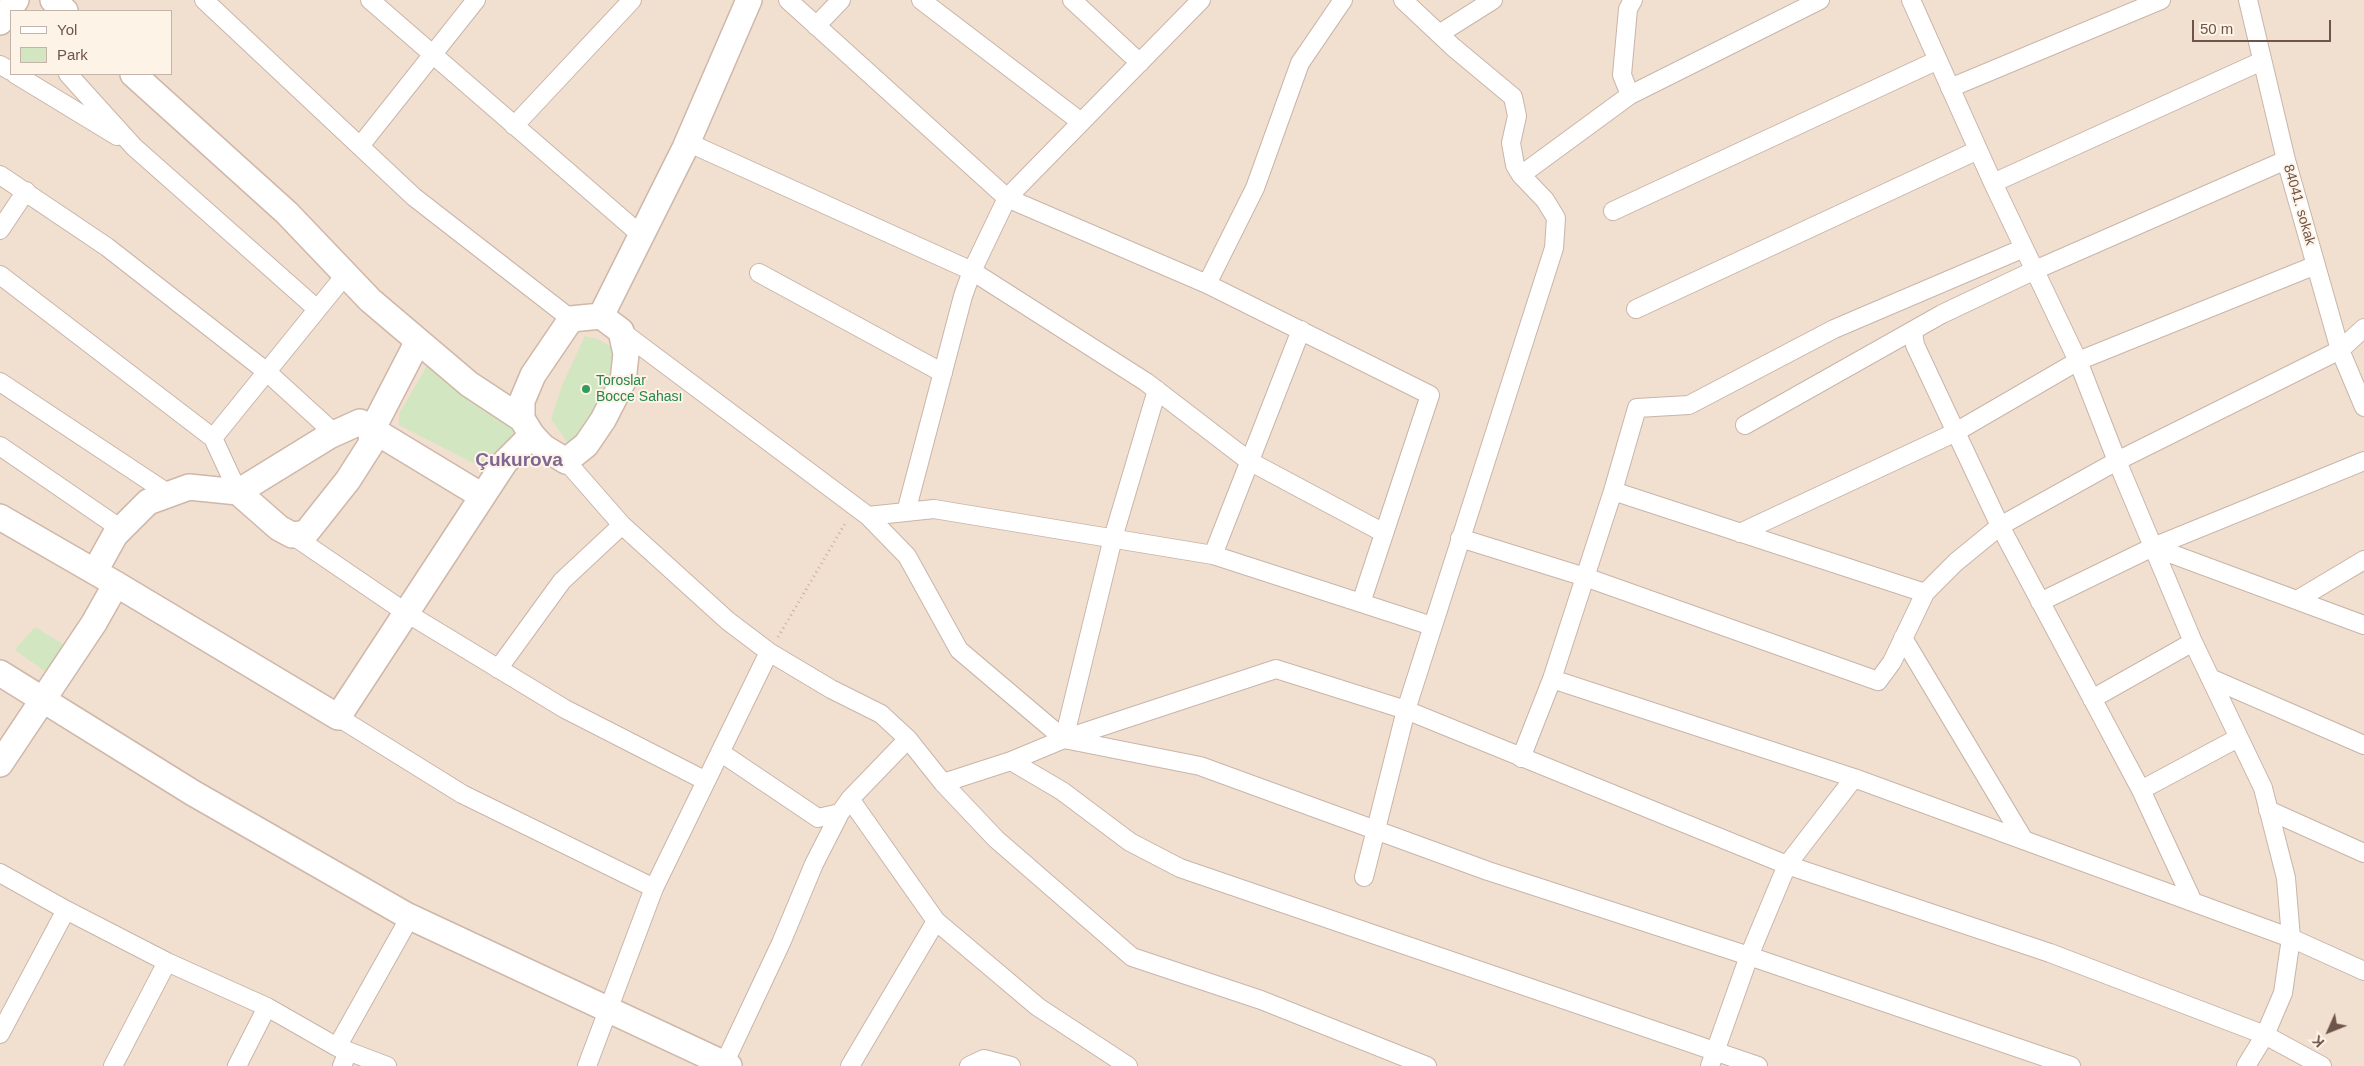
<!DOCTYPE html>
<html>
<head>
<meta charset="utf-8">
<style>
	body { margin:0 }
	#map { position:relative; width:2364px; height:1066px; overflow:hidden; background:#faeee0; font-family:Helvetica,sans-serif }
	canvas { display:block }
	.legend { position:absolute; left:10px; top:10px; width:162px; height:65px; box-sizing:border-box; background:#fdf3e6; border:1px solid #c4b3a8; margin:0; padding:6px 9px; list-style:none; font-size:15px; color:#6f544a }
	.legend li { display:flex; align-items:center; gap:10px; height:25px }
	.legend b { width:25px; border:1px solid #c4b3a8 }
	.north { position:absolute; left:2304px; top:1006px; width:50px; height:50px; -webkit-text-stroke:4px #fdf3e6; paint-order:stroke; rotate:226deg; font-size:14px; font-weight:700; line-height:20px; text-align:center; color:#6f544a }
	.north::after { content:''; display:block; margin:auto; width:18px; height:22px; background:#6f544a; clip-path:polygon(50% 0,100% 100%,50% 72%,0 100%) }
	.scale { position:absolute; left:2192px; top:20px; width:139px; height:22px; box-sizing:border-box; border:2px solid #6f544a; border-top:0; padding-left:6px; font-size:15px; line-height:18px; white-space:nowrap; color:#6f544a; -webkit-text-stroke:4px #fdf3e6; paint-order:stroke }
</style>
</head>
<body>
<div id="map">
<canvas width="2364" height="1066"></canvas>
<ul class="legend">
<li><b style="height:6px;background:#fff"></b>Yol</li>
<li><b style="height:14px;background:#d2e6c1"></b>Park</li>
</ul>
<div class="north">K</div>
<div class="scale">50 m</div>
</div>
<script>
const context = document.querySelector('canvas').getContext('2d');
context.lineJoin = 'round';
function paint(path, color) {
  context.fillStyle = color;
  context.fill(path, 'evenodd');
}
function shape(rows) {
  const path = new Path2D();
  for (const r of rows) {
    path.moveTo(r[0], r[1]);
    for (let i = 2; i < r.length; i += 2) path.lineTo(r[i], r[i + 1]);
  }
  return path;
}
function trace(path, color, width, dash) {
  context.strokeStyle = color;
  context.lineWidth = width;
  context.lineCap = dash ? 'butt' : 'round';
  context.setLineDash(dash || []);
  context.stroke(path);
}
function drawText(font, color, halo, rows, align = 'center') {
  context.font = font + ' Helvetica,sans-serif';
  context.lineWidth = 4;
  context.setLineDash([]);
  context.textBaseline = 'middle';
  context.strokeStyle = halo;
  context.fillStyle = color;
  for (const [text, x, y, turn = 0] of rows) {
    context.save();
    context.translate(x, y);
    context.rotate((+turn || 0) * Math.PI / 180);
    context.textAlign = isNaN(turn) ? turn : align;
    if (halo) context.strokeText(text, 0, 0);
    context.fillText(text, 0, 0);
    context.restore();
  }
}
const residential = shape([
	[0,0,2364,0,2364,1066,0,1066],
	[11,11,171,11,171,74,11,74]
]);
const green = shape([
	[585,336,600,340,617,351,616,368,600,414,568,443,551,419,562,386],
	[434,354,521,427,492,464,481,467,399,425,399,414],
	[35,627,66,646,46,672,15,650]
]);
const path = shape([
	[778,637,846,522]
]);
const street = shape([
	[204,0,414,197,571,319],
	[370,0,641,235],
	[788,0,1007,198,1207,284,1430,395,1361,603],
	[921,0,1081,122],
	[1072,0,1140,63],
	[1911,0,1993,183,2078,361,2117,461,2193,642,2263,788,2286,878,2291,938,2283,993,2265,1035,2246,1066],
	[2248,0,2286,160,2340,350,2364,407],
	[816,26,841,0],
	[1439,34,1493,0],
	[0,65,11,71],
	[15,74,117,136],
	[68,74,134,147,317,309],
	[1950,88,2161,0],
	[1630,95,1622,75,1628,9,1633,0],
	[514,126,632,0],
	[687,142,972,271,1146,382,1249,461,1384,533],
	[360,146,476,0],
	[0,175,107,247,267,372,334,433],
	[1521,175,1630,95,1820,0],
	[1993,183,2262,61],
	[1613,211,1938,60],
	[0,230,26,191],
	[759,273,943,373],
	[0,275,213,438,238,492],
	[1207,284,1255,188,1300,63,1343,0],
	[1636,309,1978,150],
	[621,331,868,516,907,556,959,650,1064,739,1113,538,1157,390],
	[1913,332,1915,345,2000,526,2141,790,2193,902],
	[0,382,169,494],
	[1745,425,1942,314,2035,270,2286,160],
	[213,438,346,274],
	[0,446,121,529],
	[566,461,622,525,728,621,769,652,831,689,881,714,908,739,943,783,996,839,1132,957,1261,1000,1427,1066],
	[1613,491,1925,593],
	[906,512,963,296,972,271,1007,198,1201,0],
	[868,516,934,509,1213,555,1432,626],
	[1740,533,1954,433,2078,361,2316,265],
	[292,535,405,612,565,709,706,781],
	[1460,538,1585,577,1878,681,1892,662,1925,593,1956,562,2000,526,2117,461,2340,350,2364,328],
	[2153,547,2364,625],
	[1213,555,1301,330],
	[2297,600,2364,560],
	[2040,602,2153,547,2364,461],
	[1903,638,2024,840],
	[498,669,562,581,622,525],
	[2210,678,2364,745],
	[1552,679,1854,778,2291,938,2364,971],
	[2092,699,2193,642],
	[338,717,462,794,654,888],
	[1064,739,1276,669,1406,710,1787,865,2050,953,2265,1035,2322,1066],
	[720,752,818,818,840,813],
	[1521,758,1552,679,1613,491,1637,408,1689,405,1834,329,2024,248],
	[1011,761,1064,739,1200,766,1488,871,1749,956,2071,1066],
	[943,783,1011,761,1062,791,1130,842,1180,868,1758,1066],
	[2141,790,2238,738],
	[850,799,936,921,1038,1007,1128,1066],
	[2268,810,2364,853],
	[0,873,66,910,167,962,267,1007,337,1047,387,1066],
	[1364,877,1406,710,1554,248,1556,218,1545,200,1521,175,1515,165,1511,143,1517,116,1513,97,1453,47,1403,0],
	[0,1034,66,910],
	[337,1047,410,917],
	[724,1064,781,943,814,864,840,813,850,799,908,739],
	[113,1066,167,962],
	[237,1066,267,1007],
	[342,1066,348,1052],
	[587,1066,654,888,769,652],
	[850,1066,936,921],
	[969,1066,984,1059,1011,1066],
	[1710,1066,1749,956,1787,865,1854,778]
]);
const secondary = shape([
	[53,0,65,11],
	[0,22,16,0],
	[133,74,287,213,370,300,469,384,522,419],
	[601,316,621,331,626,354,623,381,603,420,586,445,566,461,543,447,532,435,522,419,522,401,533,375,571,319,601,316],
	[601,316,685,148,749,0],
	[238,492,279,528,292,535,306,533,348,480,371,444,372,430,418,341],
	[0,517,116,584,338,717,505,462,532,435],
	[95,571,115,535,148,502,189,487,238,492,329,436,360,422,482,496],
	[0,673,193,793,406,915,729,1066],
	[0,764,94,623,116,584]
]);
const markers = [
	[586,389,5,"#2e9e5b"]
];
const streetNames = [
	["84041. sokak",2299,205,74]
];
const leisureNames = [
	["Toroslar",596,381],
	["Bocce Sahası",596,397]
];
const districtNames = [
	["Çukurova",519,461]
];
paint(residential, '#f1dfcf');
paint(green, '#d2e6c1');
trace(street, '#c9b5a9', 20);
trace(secondary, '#cfb7a9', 28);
trace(path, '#d1ae9e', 3, [1, 4]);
trace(street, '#fff', 18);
trace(secondary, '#fff', 25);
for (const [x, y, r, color] of markers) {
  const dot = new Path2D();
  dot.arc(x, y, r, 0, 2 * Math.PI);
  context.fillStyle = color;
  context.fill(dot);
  trace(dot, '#fdf3e6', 2);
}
drawText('14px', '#6f544a', '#fdf3e6', streetNames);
drawText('14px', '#27864d', '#fdf3e6', leisureNames, 'left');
drawText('bold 19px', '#806692', '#fdf3e6', districtNames);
</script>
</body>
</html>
